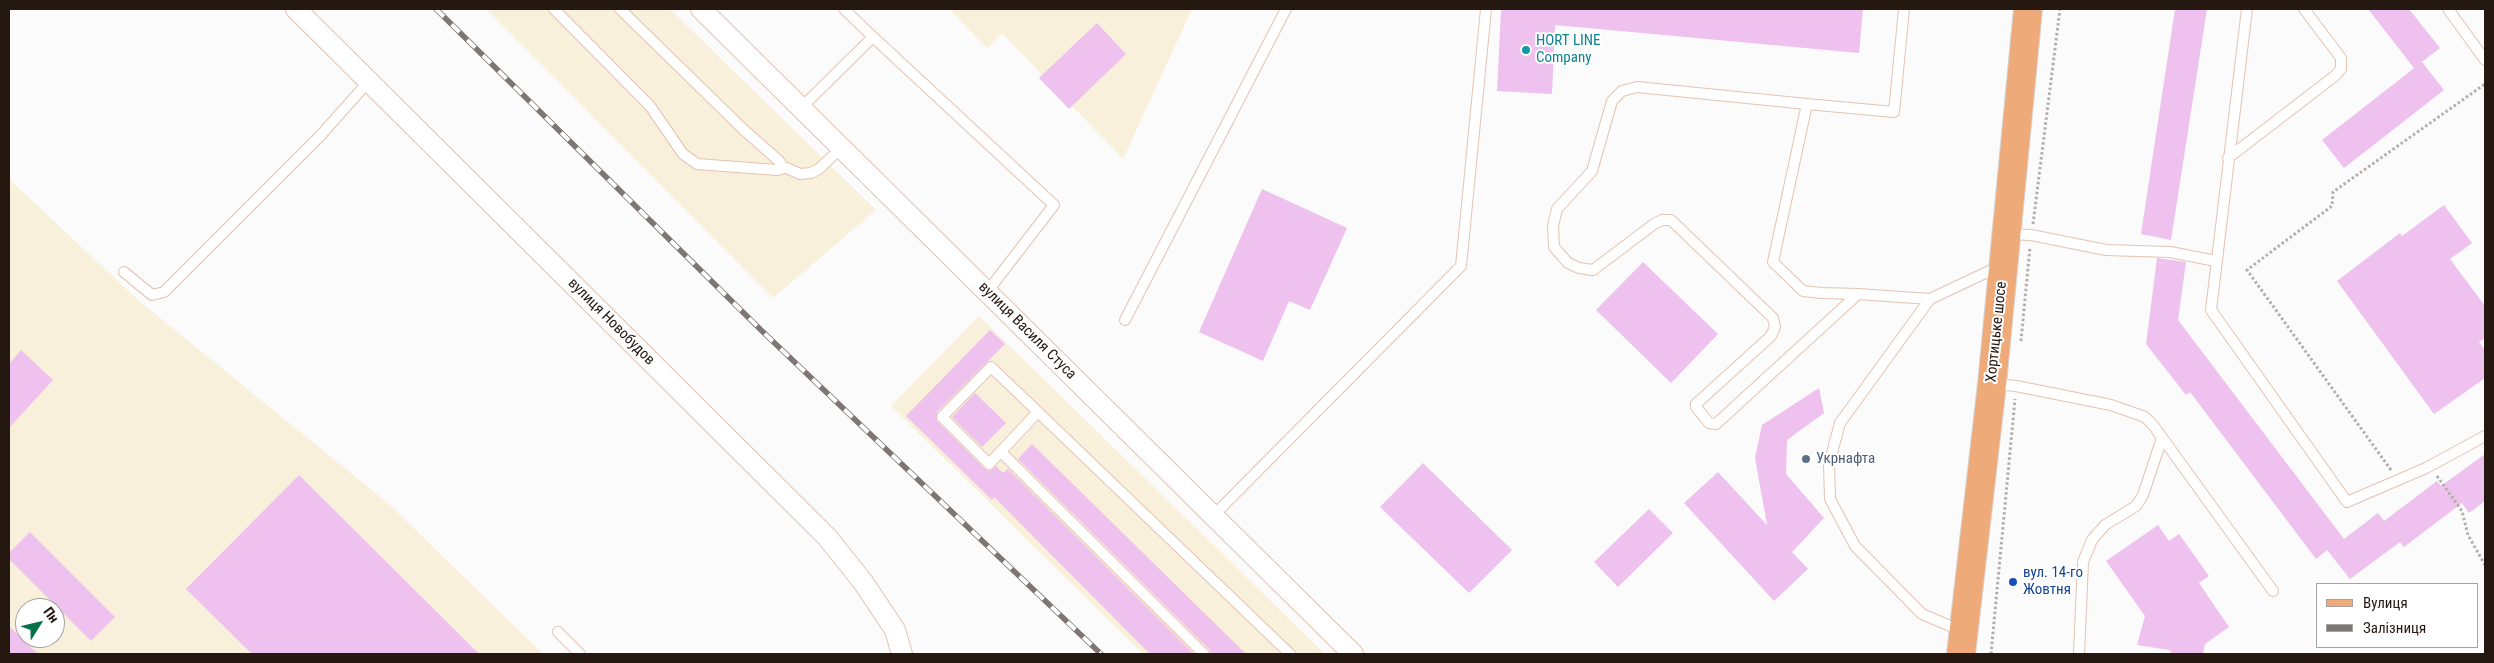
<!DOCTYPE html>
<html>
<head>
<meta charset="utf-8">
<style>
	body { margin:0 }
	#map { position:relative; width:2494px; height:663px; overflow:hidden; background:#fbfbfb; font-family:"Roboto Condensed",sans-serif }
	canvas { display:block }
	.frame { position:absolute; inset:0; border:10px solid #241811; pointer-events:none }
	.legend { position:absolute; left:2316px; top:583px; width:162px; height:65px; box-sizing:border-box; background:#fff; border:1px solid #a7a3a0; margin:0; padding:6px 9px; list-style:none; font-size:15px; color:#241811 }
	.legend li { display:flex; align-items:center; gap:10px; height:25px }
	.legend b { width:25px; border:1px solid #a7a3a0 }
	.north { position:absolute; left:15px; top:598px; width:50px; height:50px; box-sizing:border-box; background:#fff; border:1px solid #a7a3a0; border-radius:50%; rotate:54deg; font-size:14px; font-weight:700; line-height:20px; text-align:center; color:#241811 }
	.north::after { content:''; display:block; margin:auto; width:18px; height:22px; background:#047047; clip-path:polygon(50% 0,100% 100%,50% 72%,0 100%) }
</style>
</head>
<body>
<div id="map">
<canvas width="2494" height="663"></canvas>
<div class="frame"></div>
<ul class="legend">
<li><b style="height:6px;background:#efaa7a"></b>Вулиця</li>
<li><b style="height:6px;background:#7d7672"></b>Залізниця</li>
</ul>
<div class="north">Пн</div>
</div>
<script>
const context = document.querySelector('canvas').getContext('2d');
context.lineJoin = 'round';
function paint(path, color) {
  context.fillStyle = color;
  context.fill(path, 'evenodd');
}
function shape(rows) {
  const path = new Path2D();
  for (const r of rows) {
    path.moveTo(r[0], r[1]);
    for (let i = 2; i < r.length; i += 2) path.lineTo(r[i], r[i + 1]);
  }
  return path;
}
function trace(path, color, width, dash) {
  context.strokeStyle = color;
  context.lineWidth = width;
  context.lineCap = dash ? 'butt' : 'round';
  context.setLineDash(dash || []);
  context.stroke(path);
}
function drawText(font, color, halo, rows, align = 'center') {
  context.font = font + ' "Roboto Condensed",sans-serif';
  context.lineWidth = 4;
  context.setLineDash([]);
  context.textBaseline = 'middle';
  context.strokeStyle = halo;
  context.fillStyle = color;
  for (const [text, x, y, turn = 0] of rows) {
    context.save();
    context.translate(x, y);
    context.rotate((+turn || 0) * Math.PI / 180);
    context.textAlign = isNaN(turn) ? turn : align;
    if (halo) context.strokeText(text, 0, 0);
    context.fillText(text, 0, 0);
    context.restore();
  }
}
const industrial = shape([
	[486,9,670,9,876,210,773,298],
	[949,9,1192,9,1123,159,1002,33,987,48],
	[9,179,138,300,390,505,543,654,9,654],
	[25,608,55,608,55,638,25,638],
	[979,316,1325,654,1143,654,891,406]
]);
const building = shape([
	[1501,9,1863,9,1859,53,1555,25,1552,94,1497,91],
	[2175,9,2207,9,2171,240,2141,234],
	[2368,9,2409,9,2440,48,2414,68],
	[1097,23,1126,54,1069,109,1039,78],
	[2422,62,2444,90,2344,168,2322,140],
	[1262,189,1347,228,1310,310,1289,301,1263,361,1199,332],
	[2444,205,2472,243,2450,259,2485,306,2485,338,2479,342,2485,350,2485,378,2434,414,2337,281,2400,233,2402,236],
	[2157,258,2186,262,2178,320,2344,539,2378,513,2384,521,2437,481,2441,486,2485,454,2485,501,2469,513,2462,503,2404,547,2400,542,2350,579,2327,550,2316,559,2190,392,2186,395,2146,344],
	[1643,262,1718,334,1671,383,1596,310],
	[990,330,1005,344,937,412,937,421,985,469,990,471,996,466,1003,473,1008,469,1194,654,1150,654,994,497,992,500,906,416],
	[21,350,53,380,9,428,9,364],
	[1819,388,1824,413,1787,440,1786,474,1824,518,1792,552,1808,569,1774,601,1684,503,1718,472,1767,525,1755,458,1762,425],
	[975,393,1006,423,982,447,952,417],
	[1032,444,1246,654,1211,654,1209,649,1018,459],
	[1423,463,1512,550,1469,593,1380,507],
	[299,475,479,654,252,654,186,589],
	[1649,509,1673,533,1618,587,1594,562],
	[2158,525,2169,541,2179,534,2209,576,2199,583,2229,627,2205,644,2203,654,2172,654,2169,650,2137,645,2145,616,2106,561],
	[30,532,115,617,91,641,9,559,9,553],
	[9,626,38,654,9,654]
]);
const path = shape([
	[2033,224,2060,9],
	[2021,341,2030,247],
	[2391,470,2247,270,2332,206,2333,192,2485,84],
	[2437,476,2462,511,2468,535,2485,565],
	[1991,654,2015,399]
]);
const lane = shape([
	[554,9,650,106,683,154,697,164,777,170,781,169,781,164,779,161,744,130,620,9],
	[844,9,873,37],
	[2247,9,2211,310,2347,502,2426,468,2485,436],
	[2448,9,2485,60],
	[1807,104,1894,112,1904,9],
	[801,108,873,37,1054,205,987,292],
	[2228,158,2336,75,2341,69,2341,58,2304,9],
	[782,166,800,174,811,173,819,169,841,148],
	[2007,234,2031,235,2106,250,2170,252,2216,261],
	[124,272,152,295,164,292,320,136,369,81],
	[1858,294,1716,424,1709,423,1696,407,1696,404,1771,336,1775,327,1773,318,1671,220,1662,220,1654,224,1593,270,1579,268,1568,263,1554,247,1553,226,1557,209,1592,171,1612,101,1622,91,1637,87,1807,104,1773,262,1803,291,1821,293,1858,294,1930,299],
	[1125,320,1286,9],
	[1994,384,2016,386,2111,405,2145,417,2153,425,2273,591],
	[1038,412,989,464,942,417,991,367,1038,412,1290,654],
	[1001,452,1204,654],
	[1214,515,1461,266,1486,9],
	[1962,631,1922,614,1855,546,1830,499,1829,464,1840,423,1930,299,2000,266],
	[558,632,580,654],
	[2079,654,2083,562,2092,540,2105,525,2136,506,2143,495,2162,438]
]);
const street = shape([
	[296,9,827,537,863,582,895,630,902,654],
	[701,9,1353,654]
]);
const primary = shape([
	[1961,654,1992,384,2028,9]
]);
const rail = shape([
	[436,9,762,331,1101,654]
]);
const markers = [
	[1526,50,5,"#0f9aa8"],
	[1806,459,5,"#5c6f8a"],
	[2013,582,5,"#1a4fb4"]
];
const cultureNames = [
	["HORT LINE",1536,41],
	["Company",1536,58]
];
const streetNames = [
	["вулиця Новобудов",611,322,45],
	["вулиця Василя Стуса",1027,331,45],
	["Хортицьке шосе",1997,332,-84]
];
const serviceNames = [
	["Укрнафта",1816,459]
];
const transitNames = [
	["вул. 14-го",2023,573],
	["Жовтня",2023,590]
];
paint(industrial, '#f9f0db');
paint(building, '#eec1ee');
trace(lane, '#e4c3b0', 12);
trace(street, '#e4c3b0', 22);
trace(primary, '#d8d5d4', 30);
trace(path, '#b2aeac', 3, [2.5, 2.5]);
trace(lane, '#fff', 10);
trace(street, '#fff', 20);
trace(primary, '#efaa7a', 28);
trace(rail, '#7d7672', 5.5);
trace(rail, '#fff', 4, [11]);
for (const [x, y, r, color] of markers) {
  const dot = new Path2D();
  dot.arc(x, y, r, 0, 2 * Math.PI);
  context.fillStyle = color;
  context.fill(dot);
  trace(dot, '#fff', 2);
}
drawText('15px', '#0d838f', '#fff', cultureNames, 'left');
drawText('15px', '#241811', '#fff', streetNames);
drawText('15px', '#4e5e75', '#fff', serviceNames, 'left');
drawText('15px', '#164399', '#fff', transitNames, 'left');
</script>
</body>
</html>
